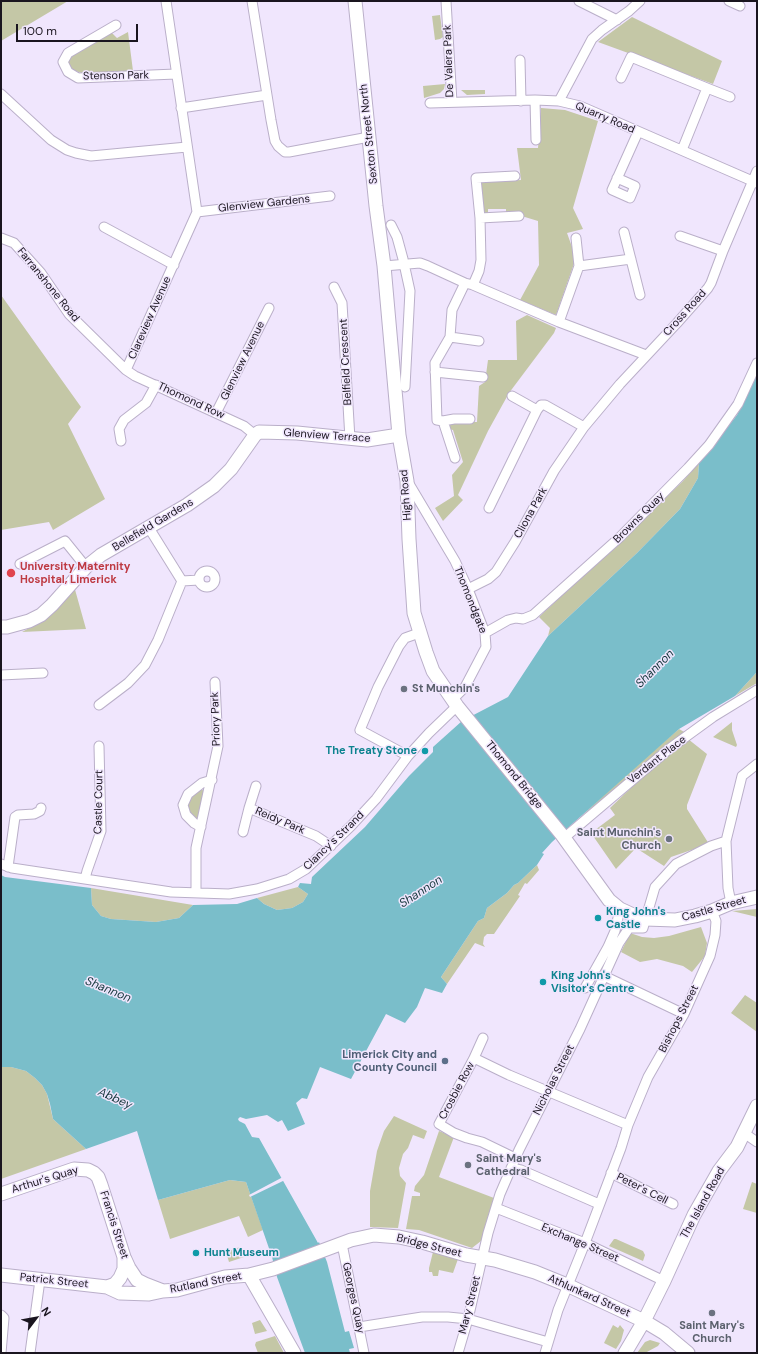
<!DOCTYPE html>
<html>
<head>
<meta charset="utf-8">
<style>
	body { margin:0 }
	#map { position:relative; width:758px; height:1354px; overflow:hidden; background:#f0e6fd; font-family:"DM Sans",sans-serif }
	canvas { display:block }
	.frame { position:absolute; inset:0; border:2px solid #1a151f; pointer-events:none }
	.north { position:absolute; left:16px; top:1298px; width:40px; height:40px; -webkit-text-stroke:3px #f0e6fd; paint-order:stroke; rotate:58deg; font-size:11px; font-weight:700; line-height:16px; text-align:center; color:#1a151f }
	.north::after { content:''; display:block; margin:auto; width:14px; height:18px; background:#1a151f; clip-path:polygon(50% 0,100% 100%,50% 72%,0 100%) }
	.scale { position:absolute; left:16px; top:24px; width:122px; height:18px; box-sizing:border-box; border:2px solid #1a151f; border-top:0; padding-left:5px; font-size:12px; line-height:14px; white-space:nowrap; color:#1a151f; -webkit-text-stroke:3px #f0e6fd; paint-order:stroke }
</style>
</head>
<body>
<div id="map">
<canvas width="758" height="1354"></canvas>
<div class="frame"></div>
<div class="north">N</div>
<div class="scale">100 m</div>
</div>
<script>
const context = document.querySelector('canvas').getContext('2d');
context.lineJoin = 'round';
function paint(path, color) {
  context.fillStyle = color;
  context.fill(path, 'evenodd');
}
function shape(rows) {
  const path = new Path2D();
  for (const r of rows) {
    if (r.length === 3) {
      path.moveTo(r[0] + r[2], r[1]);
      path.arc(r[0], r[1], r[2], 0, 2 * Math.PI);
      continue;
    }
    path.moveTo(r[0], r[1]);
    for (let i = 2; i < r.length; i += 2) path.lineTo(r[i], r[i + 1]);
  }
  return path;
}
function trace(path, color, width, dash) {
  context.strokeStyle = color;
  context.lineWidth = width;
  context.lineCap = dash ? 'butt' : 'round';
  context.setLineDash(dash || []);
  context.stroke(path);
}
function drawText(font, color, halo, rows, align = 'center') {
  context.font = font + ' "DM Sans",sans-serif';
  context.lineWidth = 3;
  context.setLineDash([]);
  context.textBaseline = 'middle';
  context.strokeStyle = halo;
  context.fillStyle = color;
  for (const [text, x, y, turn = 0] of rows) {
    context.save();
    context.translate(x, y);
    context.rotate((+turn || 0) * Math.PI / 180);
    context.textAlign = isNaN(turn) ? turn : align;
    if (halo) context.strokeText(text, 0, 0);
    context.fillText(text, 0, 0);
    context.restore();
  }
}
const green = shape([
	[1,1,68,1,1,41],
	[440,15,443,37,440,39,435,40,432,16],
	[632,17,722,61,713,84,598,42],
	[128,32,133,71,82,73,72,70,68,65,68,60,70,56,109,34,112,33,117,38],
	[445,84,444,89,440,93,424,98,423,86],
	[461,90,485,90,485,94,467,95],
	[541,108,565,110,598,121,573,208,583,229,567,233,576,258,556,315,520,300,539,265,538,221,515,214,506,213,506,209,488,209,488,213,482,213,480,182,521,180,517,148,538,148],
	[1,295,81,407,68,424,105,499,53,530,49,522,1,530],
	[527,315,556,328,554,333,509,393,488,431,458,495,463,500,443,521,435,508,454,496,452,475,463,462,453,430,449,429,451,422,477,422,479,386,485,382,488,360,517,360,516,321],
	[699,463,698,478,680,509,637,553,548,636,550,628,539,617,682,482],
	[74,586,86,629,22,632,49,617],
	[757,672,757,683,735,696,756,673],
	[732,722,732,730,737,745,736,747,713,737],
	[679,729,686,733,580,817,647,756],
	[688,739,707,754,687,805,687,809,709,844,671,857,664,866,636,848,616,869,591,833,615,815,610,808,636,783],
	[200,788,205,792,199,818,196,820,190,813,187,805,189,797],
	[537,865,539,870,527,884,525,883,518,895,520,896,494,934,487,934,484,937,483,944,485,947,475,943,447,984,441,977,478,921,484,918,487,908,507,893,514,885,518,883],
	[298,887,308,894,303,902,292,908,277,910,264,904,257,898],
	[91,888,193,905,179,918,156,922,111,919,101,916,92,905],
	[757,909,757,917,732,911],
	[701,927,707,943,705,956,692,972,683,966,657,959,640,962,621,952,630,933,642,937,654,938,669,936],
	[745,995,757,1003,757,1032,731,1013],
	[1,1067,11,1067,26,1071,35,1078,42,1085,47,1094,53,1119,86,1149,1,1179],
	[394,1116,427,1131,424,1139,413,1135,408,1148,403,1154,399,1168,400,1176,406,1183,398,1228,370,1227,370,1191,377,1151,384,1131],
	[439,1131,454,1137,439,1177,494,1198,481,1241,472,1248,419,1230,406,1229,412,1196,420,1196,420,1193,414,1191,415,1186,424,1175],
	[230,1180,246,1182,263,1230,248,1237,239,1216,170,1239,158,1200],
	[752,1182,757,1184,757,1213,743,1209],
	[614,1239,616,1239,643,1251,645,1255,643,1261,609,1246],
	[240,1247,244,1257,229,1262,226,1252],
	[433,1252,458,1259,453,1273,439,1270,438,1276,433,1276,432,1272,429,1272,429,1268],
	[260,1320,267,1331,255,1334,252,1323],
	[613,1325,618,1328,620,1325,624,1330,621,1341,616,1349,604,1343],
	[275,1336,284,1353,258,1353,255,1345,256,1342],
	[650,1340,660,1343,658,1346,645,1353,637,1353,645,1342]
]);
const water = shape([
	[757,374,756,673,735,696,679,729,552,842,542,853,544,854,537,865,518,883,514,885,507,893,487,908,484,918,478,921,441,977,447,984,442,993,425,988,417,1007,405,1023,386,1014,351,1079,320,1067,307,1099,302,1098,296,1103,305,1124,288,1131,282,1120,278,1122,267,1115,246,1119,240,1117,238,1119,239,1121,245,1124,252,1137,259,1138,318,1243,319,1242,327,1262,345,1332,349,1331,354,1348,349,1349,350,1353,305,1353,277,1277,272,1257,246,1182,230,1180,158,1200,137,1131,86,1149,53,1119,50,1104,47,1094,42,1085,35,1078,26,1071,11,1067,1,1067,1,875,5,877,91,888,92,905,101,916,111,919,156,922,179,918,193,905,237,904,257,898,264,904,277,910,292,908,303,902,308,894,298,887,300,883,311,884,312,877,365,827,409,776,433,752,433,747,462,721,508,697,548,636,637,553,680,509,698,478,699,463,737,415]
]);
const pier = shape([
	[283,1177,285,1180,250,1197,249,1195]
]);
const street = shape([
	[252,1,271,120,275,141,278,146,285,152,289,152,369,137],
	[446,1,452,102],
	[579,1,617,20],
	[729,1,740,6],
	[116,25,68,53,63,62,68,72,78,78,176,74],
	[520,60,521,101],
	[621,78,631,57,707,88,682,150],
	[707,88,730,97],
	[1,94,51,140,67,150,76,153,91,156,187,147],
	[535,100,536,140],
	[559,101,592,39,602,30,629,11,640,1],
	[430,103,535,100,559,101,580,106,757,183],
	[181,108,267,95],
	[515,176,476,178,480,218,519,216],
	[617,178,635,186,630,198,612,190,638,132],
	[197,212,330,196],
	[391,225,397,237,403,259,410,291,405,387],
	[104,227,174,265],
	[624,232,640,295],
	[680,236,723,251],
	[1,238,14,243,41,273,69,314,126,370,135,376,244,426,255,435],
	[384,266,420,263,428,266,465,283,473,285,559,322,646,355],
	[579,266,631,259],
	[465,283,452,310,450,337,435,363,437,420,443,421,454,419,470,419],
	[473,285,479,271,481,260,480,218],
	[334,287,342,303,350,439],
	[559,322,579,266,576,238],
	[450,337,479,341],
	[126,370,197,212,166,1],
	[435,372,483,377],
	[512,396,537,410,541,405,545,405,584,427],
	[216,413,269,308],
	[443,421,455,458],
	[121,441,119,429,124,420,146,403,156,385],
	[408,482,455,561,468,589,485,633,486,647,465,687,453,699],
	[489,508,537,410],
	[149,528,182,581,199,580],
	[20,564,65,541,86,567],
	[207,579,8],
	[468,589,488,579,496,572,515,542,554,471,584,427,620,384,677,323,708,288,711,283,723,251,757,171],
	[485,633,508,620,516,618,523,619,533,615,620,537,688,468,709,445,738,404,757,363],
	[1,675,43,673],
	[99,705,128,683,145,665,158,640,182,581],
	[408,756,360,730,378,687,399,646,405,638,419,633],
	[256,786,249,808,316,836,331,846],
	[201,827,194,823,186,815,183,805,188,794,202,783,212,780],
	[243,832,249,808],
	[564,838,669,749,713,717,757,690],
	[1,864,12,868,171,892,229,894,257,889,289,879,306,869,351,826,376,799,408,756,429,733,457,706],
	[8,867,15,817,18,815,34,814,40,811,41,808],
	[85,879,87,871,101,831,99,746],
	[196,893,196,848,218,746,215,682],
	[731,903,728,888,726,841,742,776,757,764],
	[604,976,684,1014],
	[585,988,608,947,615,931,620,909],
	[483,1038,474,1058,439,1124,454,1133,467,1138,482,1142,515,1158],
	[474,1058,509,1075,628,1125],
	[744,1133,757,1142],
	[511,1168,521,1170,599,1204],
	[611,1173,673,1204],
	[496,1208,585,1243,664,1281],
	[342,1244,364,1353],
	[1,1315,4,1318,1,1353],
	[359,1327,422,1317,448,1317,468,1319,548,1342],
	[30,1353,40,1280],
	[458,1353,468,1319,488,1233,500,1194,519,1150,580,1029,619,943,629,928,643,928,655,887,676,864,711,846,726,841],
	[545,1353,558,1310,585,1243,621,1148,628,1125,648,1077,684,1014,710,956,715,935,716,921,712,911]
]);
const secondary = shape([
	[355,1,376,206,384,266,399,435,407,481,409,539,414,613,426,652,433,671,457,706,562,835,609,900,620,909,633,915,645,919,675,920,695,916,712,911,731,903,757,897],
	[1,627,7,627,29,621,41,615,52,605,86,567,101,555,187,505,214,486,231,469,255,435,259,432,297,433,367,440,399,435],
	[1,1194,74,1169,88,1170,94,1173,98,1177,101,1185,124,1257,129,1268,137,1280,145,1284,163,1291],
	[1,1275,107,1287,120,1293,149,1294,163,1291,177,1290,225,1277,249,1275,273,1269,351,1240,374,1235,399,1237,422,1242,466,1255,495,1260,535,1272,567,1285,644,1321,664,1333,688,1353],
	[249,1275,294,1353],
	[107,1287,115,1284,120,1278,124,1269,124,1257],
	[625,1353,644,1321,664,1281,694,1215,719,1171,737,1147,757,1106]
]);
const markers = [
	[11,573,5,"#e0444e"],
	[404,689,4,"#6b7280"],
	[425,751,4,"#0f9aa8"],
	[669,839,4,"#6b7280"],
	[598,918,4,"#0f9aa8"],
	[543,982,4,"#0f9aa8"],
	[445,1061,4,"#5c6f8a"],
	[468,1165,4,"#6b7280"],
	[196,1253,4,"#0f9aa8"],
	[712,1313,4,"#6b7280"]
];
const streetNames = [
	["De Valera Park",449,61,-92],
	["Stenson Park",116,76,-1],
	["Quarry Road",605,118,23],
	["Sexton Street North",369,134,-96],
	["Glenview Gardens",264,204,-6],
	["Farranshone Road",48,285,51],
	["Cross Road",685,313,-48],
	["Clareview Avenue",150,318,-66],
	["Glenview Avenue",243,361,-64],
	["Belfield Crescent",346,362,-93],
	["Thomond Row",191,401,25],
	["Glenview Terrace",327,436,4],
	["High Road",406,495,-94],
	["Cliona Park",531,513,-61],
	["Browns Quay",639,518,-45],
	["Bellefield Gardens",153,525,-31],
	["Thomondgate",470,600,68],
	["Priory Park",216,719,-92],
	["Verdant Place",657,760,-38],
	["Thomond Bridge",514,775,51],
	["Castle Court",99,802,-89],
	["Reidy Park",280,821,23],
	["Clancy's Strand",334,841,-44],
	["Castle Street",714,909,-16],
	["Bishops Street",679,1019,-63],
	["Nicholas Street",554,1080,-63],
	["Crosbie Row",457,1091,-62],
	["Arthur's Quay",45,1180,-17],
	["Peter's Cell",642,1189,27],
	["The Island Road",703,1203,-61],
	["Francis Street",114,1225,72],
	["Exchange Street",580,1243,23],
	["Bridge Street",429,1246,14],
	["Patrick Street",54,1281,6],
	["Rutland Street",206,1283,-11],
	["Athlunkard Street",589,1296,24],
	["Georges Quay",353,1298,78],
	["Mary Street",470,1305,-76]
];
const healthNames = [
	["University Maternity",20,567],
	["Hospital, Limerick",20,580]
];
const worshipNames = [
	["St Munchin's",412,689],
	["Saint Munchin's",661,833,"right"],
	["Church",661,846,"right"],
	["Saint Mary's",476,1159],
	["Cathedral",476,1172],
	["Saint Mary's",712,1326,"center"],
	["Church",712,1339,"center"]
];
const cultureNames = [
	["The Treaty Stone",417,751,"right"],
	["King John's",606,912],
	["Castle",606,925],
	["King John's",551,976],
	["Visitor's Centre",551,989],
	["Hunt Museum",204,1253]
];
const serviceNames = [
	["Limerick City and",437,1055],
	["County Council",437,1068]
];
const waterNames = [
	["Shannon",655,669,-45],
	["Shannon",421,892,-33],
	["Shannon",108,990,22],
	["Abbey",115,1099,24]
];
paint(green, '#c4c7a6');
paint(water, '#7abeca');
paint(pier, '#f0e6fd');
trace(street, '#baafc9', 11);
trace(secondary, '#baafc9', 15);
trace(street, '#fff', 9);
trace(secondary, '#fff', 13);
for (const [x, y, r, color] of markers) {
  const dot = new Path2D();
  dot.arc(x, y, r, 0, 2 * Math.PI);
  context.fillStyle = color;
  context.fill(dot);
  trace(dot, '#f0e6fd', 1.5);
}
drawText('11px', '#1a151f', '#f0e6fd', streetNames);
drawText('bold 11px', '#be3a42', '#f0e6fd', healthNames, 'left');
drawText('bold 11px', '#5b616d', '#f0e6fd', worshipNames, 'left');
drawText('bold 11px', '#0d838f', '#f0e6fd', cultureNames, 'left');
drawText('bold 11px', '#4e5e75', '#f0e6fd', serviceNames, 'right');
drawText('italic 12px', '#14373c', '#f0e6fd', waterNames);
</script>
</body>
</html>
